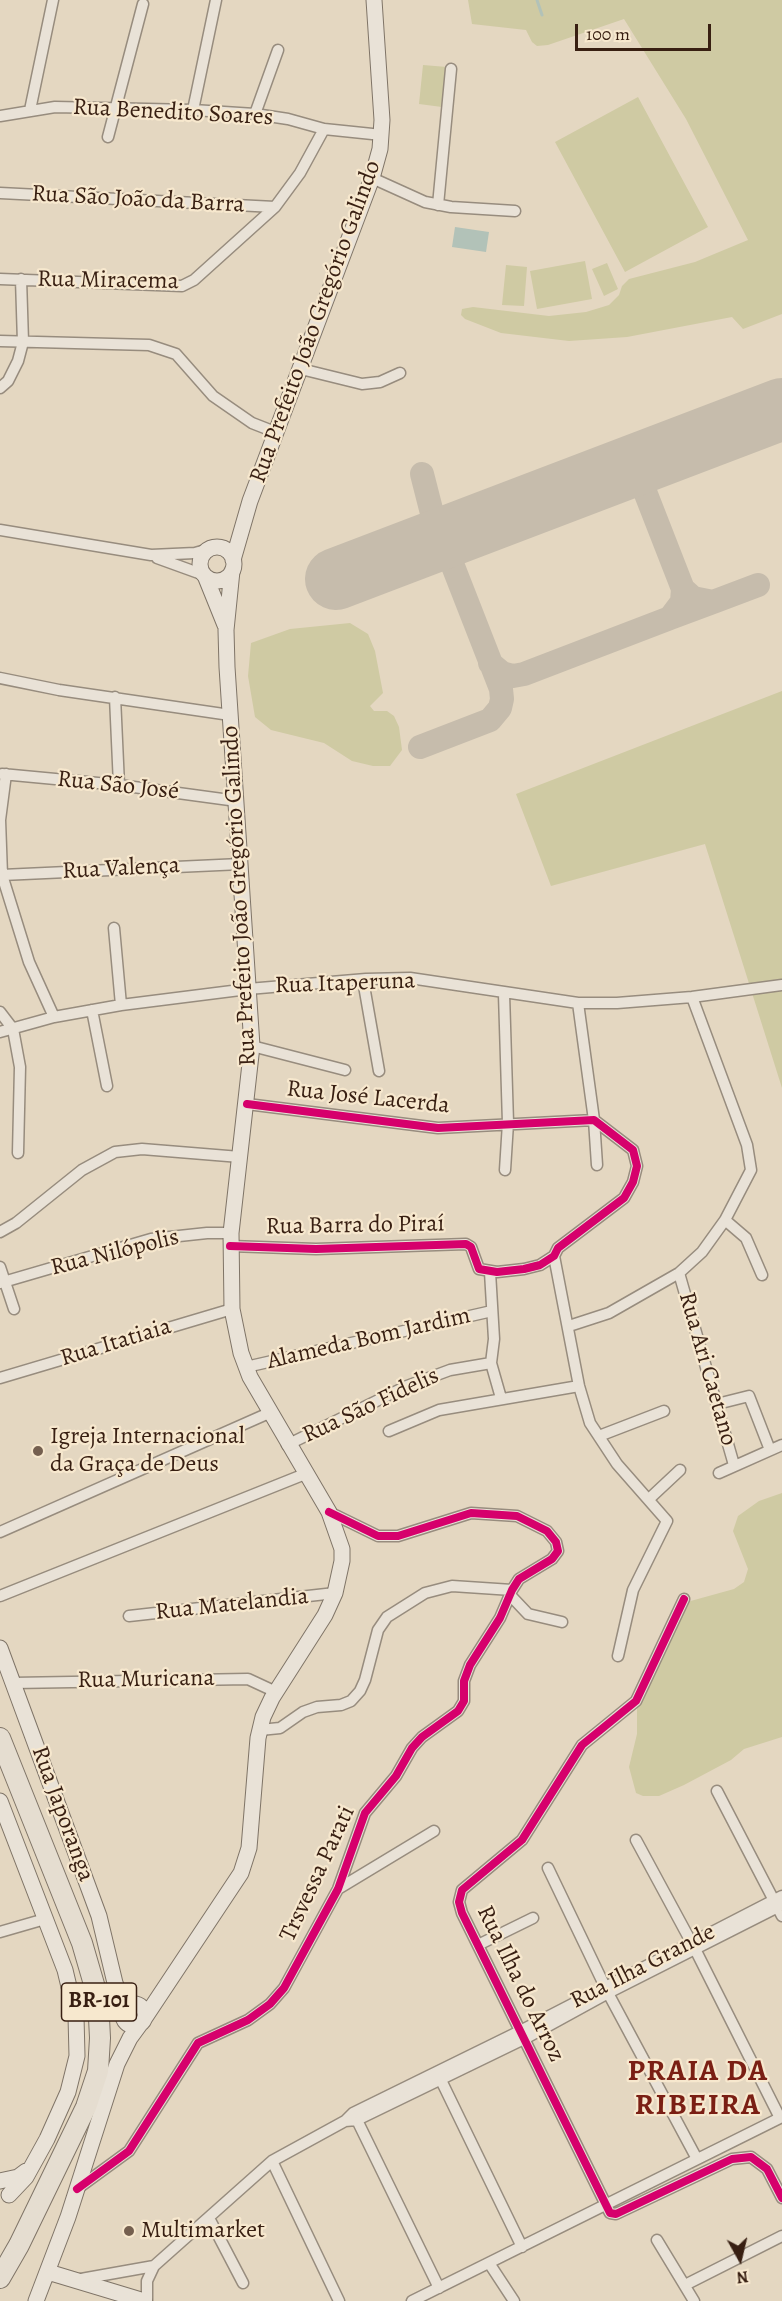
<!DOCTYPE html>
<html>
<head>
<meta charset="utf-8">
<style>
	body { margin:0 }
	#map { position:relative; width:782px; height:2301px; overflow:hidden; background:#e4d7c1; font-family:Alegreya,serif }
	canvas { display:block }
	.north { position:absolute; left:710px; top:2229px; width:60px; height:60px; -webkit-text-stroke:4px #f7e8ce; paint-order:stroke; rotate:172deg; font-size:16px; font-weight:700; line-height:24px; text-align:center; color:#381f12 }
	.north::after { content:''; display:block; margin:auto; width:21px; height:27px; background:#381f12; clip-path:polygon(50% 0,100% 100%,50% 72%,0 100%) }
	.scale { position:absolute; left:575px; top:24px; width:136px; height:27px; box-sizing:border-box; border:3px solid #381f12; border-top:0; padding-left:8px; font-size:18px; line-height:21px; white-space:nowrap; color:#381f12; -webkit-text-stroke:4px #f7e8ce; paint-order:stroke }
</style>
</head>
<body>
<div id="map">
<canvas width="782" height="2301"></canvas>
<div class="north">N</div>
<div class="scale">100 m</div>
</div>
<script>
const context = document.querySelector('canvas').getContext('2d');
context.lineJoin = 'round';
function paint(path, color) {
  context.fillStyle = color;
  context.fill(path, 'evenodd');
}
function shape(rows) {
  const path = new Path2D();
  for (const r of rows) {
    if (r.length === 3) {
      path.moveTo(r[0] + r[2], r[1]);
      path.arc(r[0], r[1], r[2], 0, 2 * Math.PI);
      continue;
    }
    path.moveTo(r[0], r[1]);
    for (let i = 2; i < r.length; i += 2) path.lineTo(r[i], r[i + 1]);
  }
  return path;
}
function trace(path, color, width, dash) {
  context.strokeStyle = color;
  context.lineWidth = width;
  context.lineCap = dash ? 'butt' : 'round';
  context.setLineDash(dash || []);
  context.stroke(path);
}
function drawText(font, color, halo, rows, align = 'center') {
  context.font = font + ' Alegreya,serif';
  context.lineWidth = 4.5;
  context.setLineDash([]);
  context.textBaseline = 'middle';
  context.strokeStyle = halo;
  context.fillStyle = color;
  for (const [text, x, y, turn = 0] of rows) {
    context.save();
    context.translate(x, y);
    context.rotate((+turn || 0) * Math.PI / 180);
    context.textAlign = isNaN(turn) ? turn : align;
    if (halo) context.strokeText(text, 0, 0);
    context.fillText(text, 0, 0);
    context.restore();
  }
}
const green = shape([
	[468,0,782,0,782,314,743,329,732,317,627,337,569,341,501,333,465,319,461,315,462,309,473,307,549,316,586,312,609,305,619,295,622,286,629,279,695,262,748,240,686,119,624,19,548,45,537,46,532,42,526,30,472,24],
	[423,65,447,67,442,107,419,104],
	[638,97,708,227,625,272,555,142],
	[585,261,592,299,537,309,530,271],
	[607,263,618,289,604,296,592,269],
	[506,265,527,267,524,306,502,305],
	[350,623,368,634,375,651,383,693,370,706,374,711,387,711,394,716,399,727,402,750,390,766,373,766,352,761,324,743,271,730,255,717,248,676,251,643,290,629],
	[782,691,782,1088,705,844,551,886,516,794],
	[782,1493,782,1737,744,1749,731,1760,684,1785,659,1796,643,1796,636,1793,629,1767,637,1734,637,1706,687,1602,734,1589,744,1582,748,1569,733,1531,738,1516,759,1501]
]);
const water = shape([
	[455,227,489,232,486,252,452,247]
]);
const stream = shape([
	[537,0,542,15]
]);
const taxiway = shape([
	[609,475,633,477,644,489,647,468,660,456],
	[644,489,683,589,682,602,670,618,713,602,693,598,683,589],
	[418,548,430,538,435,525,422,474],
	[441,550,451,561,453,542,465,530],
	[713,602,758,585],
	[490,663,502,673,513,676,524,674,670,618],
	[420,747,490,720,500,708,502,699,501,689,451,561]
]);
const runway = shape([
	[336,579,782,409]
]);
const street = shape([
	[30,110,53,0],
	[193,110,216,0],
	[255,114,278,50],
	[0,116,55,107,193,110,255,114,288,119,324,129,382,135],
	[108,137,143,4],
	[372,178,425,202,451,207,515,211],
	[0,193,275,207],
	[438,205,451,69],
	[0,279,182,286,194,280,275,207,300,173,324,129],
	[0,341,149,345,176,354,213,396,252,423,275,432],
	[301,369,362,384,380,382,400,373],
	[0,388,8,381,18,361,23,342,21,279],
	[0,530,151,555,195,553,209,549],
	[157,558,204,575],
	[0,678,59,690,230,715],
	[115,697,119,785],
	[2,774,119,785,237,801],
	[6,774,0,820,2,875,29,962,54,1017],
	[2,875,241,864],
	[114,928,121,1005],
	[363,980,379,1071],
	[504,994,508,1123,505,1170],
	[578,1003,594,1120,597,1165],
	[92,1010,107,1086],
	[0,1012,13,1029,20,1067,18,1153],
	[0,1032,54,1017,121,1005,248,989,366,979,410,978,578,1003,617,1003,692,997,782,985],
	[252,1046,345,1070],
	[725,1220,746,1238,762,1275],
	[0,1232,16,1223,82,1170,115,1152,142,1149,240,1157],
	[230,1246,316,1249,466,1244,471,1247,479,1269,497,1272,524,1269,540,1265,554,1256,558,1248,624,1198,633,1182,637,1166,633,1150,594,1120,438,1128,247,1104],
	[554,1256,579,1386,590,1423,617,1464,667,1521,633,1590,618,1656],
	[0,1267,14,1309],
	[490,1272,494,1339,491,1363,501,1398],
	[679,1273,734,1465],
	[0,1283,151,1239,207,1233,231,1233],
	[569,1326,609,1313,679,1273,702,1252,725,1220,751,1170,747,1145,692,997],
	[246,1367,492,1311],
	[0,1378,232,1309],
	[717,1404,749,1396,770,1450],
	[389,1431,439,1410,579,1386],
	[599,1436,664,1411],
	[287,1445,407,1386,450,1370,491,1363],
	[719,1473,782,1445],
	[649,1499,680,1470],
	[0,1532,269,1413],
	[510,1595,528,1614,562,1622],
	[0,1596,305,1474],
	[684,1599,636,1701,582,1745,522,1840,462,1890,459,1902,462,1913,610,2213,616,2214,732,2159,751,2157,767,2169,782,2198],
	[129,1616,335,1593],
	[13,1683,248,1679,276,1692],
	[260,1730,280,1728,303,1712,317,1707,341,1705,351,1701,360,1691,365,1680,378,1630,387,1617,425,1593,452,1586,512,1590],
	[717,1791,782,1916],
	[636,1840,696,1951,780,2118],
	[548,1868,608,1993,697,2159],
	[338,1889,434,1831],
	[0,1932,45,1919],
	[478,1945,533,1918],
	[438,2074,522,2247],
	[355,2116,439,2288],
	[345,2121,357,2120,526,2038,608,1993,782,1905],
	[272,2161,339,2301],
	[77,2189,129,2151,198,2043,248,2020,270,2004,284,1988,338,1889,365,1813,396,1776,412,1748,422,1737,458,1711,464,1701,464,1681,470,1665,500,1618,512,1590,519,1579,552,1559,558,1551,556,1542,547,1531,517,1516,471,1513,398,1536,378,1536,329,1512],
	[209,2218,243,2283],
	[657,2240,694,2301],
	[489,2263,514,2301],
	[81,2279,154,2266,272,2161,345,2121,353,2113,522,2030,782,1896],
	[685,2285,782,2236],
	[147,2301,147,2281,154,2266],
	[412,2301,782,2117]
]);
const secondary = shape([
	[217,564,17],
	[233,560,250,501,372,178,380,149,382,120,374,0],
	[206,578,225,625],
	[0,1648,99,1916,115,1983,125,2008],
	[0,1801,65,1970,76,2016,77,2056,68,2092,47,2139,26,2177,9,2195],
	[134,2015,11],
	[144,2019,241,1873,249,1848,258,1738,263,1717,272,1698,325,1615,335,1593,342,1561,342,1549,329,1512,250,1377,241,1353,232,1309,231,1233,252,1046,227,667,226,630,232,571],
	[0,2181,18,2177,26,2171],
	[48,2272,144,2301],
	[36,2301,68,2217,117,2064,130,2038,141,2023]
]);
const highway = shape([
	[0,1738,82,1943,98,1998,100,2038,98,2071,86,2107,19,2245,0,2278]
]);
const cycleway = shape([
	[230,1246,316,1249,466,1244,471,1247,479,1269,497,1272,524,1269,540,1265,554,1256,558,1248,624,1198,633,1182,637,1166,633,1150,594,1120,438,1128,247,1104],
	[684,1599,636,1701,582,1745,522,1840,462,1890,459,1902,462,1913,610,2213,616,2214,732,2159,751,2157,767,2169,782,2198],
	[77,2189,129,2151,198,2043,248,2020,270,2004,284,1988,338,1889,365,1813,396,1776,412,1748,422,1737,458,1711,464,1701,464,1681,470,1665,500,1618,512,1590,519,1579,552,1559,558,1551,556,1542,547,1531,517,1516,471,1513,398,1536,378,1536,329,1512]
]);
const markers = [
	[38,1451,6,"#745f4f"],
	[129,2231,6,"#745f4f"]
];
const shields = [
	[99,2002,75]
];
const shieldNames = [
	["BR-101",99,2002]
];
const streetNames = [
	["Rua Benedito Soares",173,113,3],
	["Rua São João da Barra",138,200,3],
	["Rua Miracema",108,281,1],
	["Rua Prefeito João Gregório Galindo",316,322,-70],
	["Rua São José",118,786,6],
	["Rua Valença",121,869,-3],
	["Rua Prefeito João Gregório Galindo",240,896,-93],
	["Rua Itaperuna",345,984,-2],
	["Rua José Lacerda",368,1098,6],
	["Rua Barra do Piraí",355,1226,-1],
	["Rua Nilópolis",115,1253,-14],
	["Alameda Bom Jardim",369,1339,-13],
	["Rua Itatiaia",116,1343,-17],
	["Rua Ari Caetano",707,1369,74],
	["Rua São Fidelis",371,1406,-25],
	["Rua Matelandia",232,1605,-6],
	["Rua Muricana",146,1680,-1],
	["Rua Japoranga",62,1814,70],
	["Trsvessa Parati",318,1874,-65],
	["Rua Ilha Grande",643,1967,-27],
	["Rua Ilha do Arroz",520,1984,64]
];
const poiNames = [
	["Igreja Internacional",50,1437],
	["da Graça de Deus",50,1465],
	["Multimarket",141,2231]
];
const districtNames = [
	["PRAIA DA",698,2073],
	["RIBEIRA",698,2107]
];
paint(green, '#cfcaa3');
paint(water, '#b2c2b8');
trace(stream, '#b2c2b8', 3);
trace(taxiway, '#c6bcac', 24);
trace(runway, '#c6bcac', 62);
trace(street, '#978c7e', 13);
trace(secondary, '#7f7467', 17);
trace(highway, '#7f7467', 22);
trace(street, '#e9e2d7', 10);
trace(secondary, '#e9e2d7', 15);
trace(highway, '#e5ddd0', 20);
trace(cycleway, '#d6006c', 8);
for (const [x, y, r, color] of markers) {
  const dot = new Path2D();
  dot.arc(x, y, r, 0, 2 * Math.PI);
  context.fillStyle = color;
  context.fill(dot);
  trace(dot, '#f7e8ce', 2);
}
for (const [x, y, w] of shields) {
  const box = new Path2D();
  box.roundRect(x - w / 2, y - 19, w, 38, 4.5);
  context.fillStyle = '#f7e8ce';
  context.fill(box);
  trace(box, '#381f12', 1.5);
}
drawText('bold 22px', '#381f12', null, shieldNames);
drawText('24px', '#381f12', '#f7e8ce', streetNames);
drawText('24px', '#381f12', '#f7e8ce', poiNames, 'left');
context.letterSpacing = '1.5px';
drawText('bold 30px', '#7a1f14', '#f7e8ce', districtNames);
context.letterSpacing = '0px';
</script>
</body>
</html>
